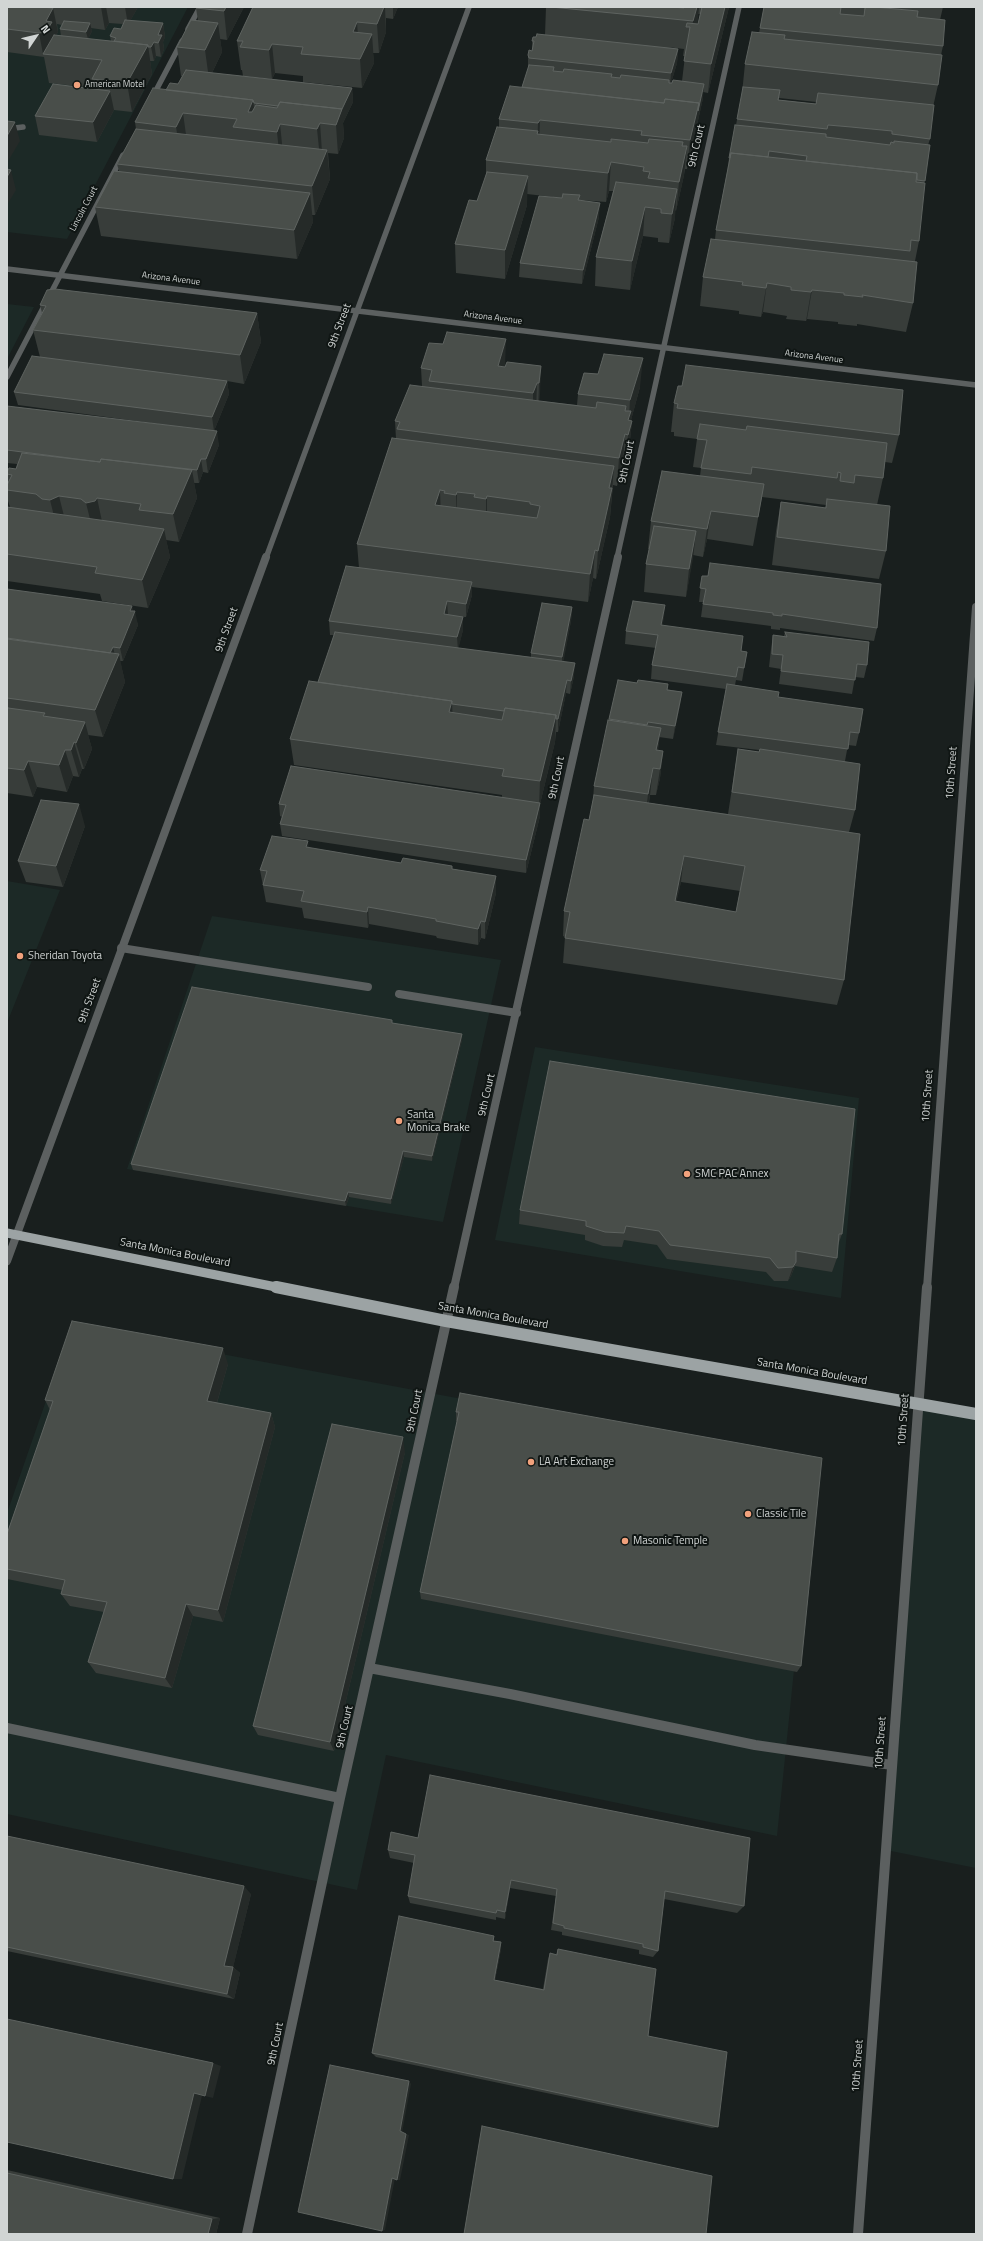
<!DOCTYPE html>
<html>
<head>
<meta charset="utf-8">
<style>
	body { margin:0 }
	#map { position:relative; width:983px; height:2241px; overflow:hidden; background:#191f1e; font-family:"Titillium Web",sans-serif }
	canvas { display:block }
	.frame { position:absolute; inset:0; border:8px solid #d1d5d4; pointer-events:none }
	.north { position:absolute; left:16px; top:16px; width:40px; height:40px; -webkit-text-stroke:3px #101614; paint-order:stroke; rotate:55deg; font-size:11px; font-weight:700; line-height:16px; text-align:center; color:#d1d5d4 }
	.north::after { content:''; display:block; margin:auto; width:14px; height:18px; background:#d1d5d4; clip-path:polygon(50% 0,100% 100%,50% 72%,0 100%) }
</style>
</head>
<body>
<div id="map">
<canvas width="983" height="2241"></canvas>
<div class="frame"></div>
<div class="north">N</div>
</div>
<script>
const context = document.querySelector('canvas').getContext('2d');
context.lineJoin = 'round';
function paint(path, color) {
  context.fillStyle = color;
  context.fill(path, 'evenodd');
}
function shape(rows) {
  const path = new Path2D();
  for (const r of rows) {
    path.moveTo(r[0], r[1]);
    for (let i = 2; i < r.length; i += 2) path.lineTo(r[i], r[i + 1]);
  }
  return path;
}
function trace(path, color, width, dash) {
  context.strokeStyle = color;
  context.lineWidth = width;
  context.lineCap = dash ? 'butt' : 'round';
  context.setLineDash(dash || []);
  context.stroke(path);
}
function drawText(font, color, halo, rows, align = 'center') {
  context.font = font + ' "Titillium Web",sans-serif';
  context.lineWidth = 4;
  context.setLineDash([]);
  context.textBaseline = 'middle';
  context.strokeStyle = halo;
  context.fillStyle = color;
  for (const [text, x, y, turn = 0] of rows) {
    context.save();
    context.translate(x, y);
    context.rotate((+turn || 0) * Math.PI / 180);
    context.textAlign = isNaN(turn) ? turn : align;
    if (halo) context.strokeText(text, 0, 0);
    context.fillText(text, 0, 0);
    context.restore();
  }
}
const built = shape([
	[7,7,188,7,67,239,7,232],
	[7,304,34,307,7,359],
	[7,881,60,890,7,1023],
	[212,916,501,960,443,1222,127,1169],
	[535,1047,859,1098,841,1298,495,1240],
	[72,1326,815,1465,777,1836,386,1755,357,1890,7,1814,7,1513],
	[918,1404,976,1414,976,1868,886,1850]
]);
const laneFar2 = shape([
	[188,29,200,7],
	[152,98,182,41],
	[7,129,23,127],
	[7,377,123,155],
	[617,558,739,7]
]);
const laneFar1 = shape([
	[121,948,368,987],
	[399,994,517,1013],
	[454,1288,618,557]
]);
const lane = shape([
	[369,1668,510,1694,755,1745,892,1765],
	[7,1728,340,1798],
	[247,2234,340,1798,454,1287]
]);
const streetFar2 = shape([
	[7,269,976,385],
	[266,558,469,7]
]);
const streetFar1 = shape([
	[7,1261,266,557],
	[927,1288,976,607]
]);
const street = shape([
	[858,2234,927,1287]
]);
const primaryFar1 = shape([
	[7,1233,281,1288]
]);
const primary = shape([
	[276,1287,446,1321,976,1414]
]);
const wall = shape([
	[7,7,138,7,130,21,163,23,165,37,163,42,164,49,161,57,156,56,154,61,150,61,152,74,132,112,114,110,97,142,39,135,35,116,94,89,94,88,49,83,44,57,7,52],
	[109,23,123,24,121,29,110,36,111,41,88,39,92,31,91,28,105,30],
	[57,24,62,25,60,29,61,36,56,35,58,32],
	[244,7,227,40,220,39,222,52,212,73,352,88,353,102,343,123,344,138,338,154,328,153,330,179,315,215,312,215,313,222,297,259,101,236,95,207,119,171,117,164,136,129,135,122,166,90,178,84,182,76,181,76,177,47,198,21,196,8],
	[253,7,398,7,393,19,386,18,386,32,379,53,373,53,374,63,362,88,303,82,303,76,275,73,272,79,243,76,242,70,241,70,237,41],
	[546,7,729,7,708,93,703,92,703,98,697,125,696,132,687,169,685,169,684,175,676,211,675,210,675,218,669,243,658,242,658,238,643,236,630,290,595,286,596,257,613,191,609,191,606,202,580,200,580,201,599,217,582,284,519,277,520,263,562,198,527,194,527,205,505,279,456,273,455,244,477,201,486,176,486,160,499,127,499,119,522,87,528,69,528,55,532,51,532,41,536,37,545,35],
	[698,14,700,14,698,24,697,24],
	[667,47,684,49,683,56,685,56,682,81,671,83,677,63,678,49],
	[764,7,943,7,940,20,943,46,941,55,938,85,933,107,930,139,928,145,930,145,924,183,919,241,915,261,913,303,906,332,857,324,857,326,838,324,838,322,807,319,806,321,786,319,787,316,763,312,761,317,739,314,739,311,700,306,703,277,715,239,716,230,727,172,729,158,736,125,742,93,745,64,759,33],
	[779,98,816,102,816,104,779,100],
	[40,305,257,313,261,342,244,384,227,381,229,394,214,431,219,445,208,473,203,472,199,483,194,483,197,498,179,542,166,540,170,557,148,608,102,601,100,594,7,581,7,507,10,507,7,498,7,485,8,482,7,477,7,472,16,469,17,464,7,463,7,406,203,430,18,405,14,392,40,357,33,330,42,313],
	[505,366,541,366,539,401,577,405,578,394,640,387,631,420,632,421,629,449,626,463,623,463,617,486,613,485,610,517,596,579,593,578,588,602,472,587,472,595,466,617,463,617,463,630,458,648,531,657,531,653,572,607,571,621,563,661,574,676,570,694,566,693,558,732,556,732,555,742,540,804,540,816,526,873,282,836,280,824,282,817,280,816,279,804,502,797,502,795,294,765,290,739,318,682,334,635,330,635,329,621,359,568,357,544,396,439,395,421,422,386,421,368],
	[674,403,899,435,892,463,885,462,883,478,877,505,886,551,879,579,772,565,776,531,781,502,825,508,826,505,762,497,753,546,707,539,703,557,693,555,686,597,644,592,646,564,649,549,648,549,651,521,700,476,701,468,693,467,697,439,674,436,674,432,671,432],
	[702,576,877,628,874,641,780,628,780,630,771,629,771,626,701,617,703,602,699,602],
	[7,589,133,611,138,625,123,661,120,661,125,682,103,737,88,735,92,749,84,769,82,769,79,777,73,776,67,792,37,787,33,797,7,793],
	[665,605,662,625,741,651,747,652,742,681,736,680,735,685,778,697,859,733,856,746,848,745,845,761,855,810,849,832,844,980,837,1005,563,963,565,937,563,936,564,911,589,820,593,800,594,786,618,680,682,692,680,705,673,739,659,737,658,751,663,751,660,778,656,795,650,795,649,803,728,814,738,749,759,752,759,750,716,745,726,689,651,679,652,665,656,648,625,644,626,631],
	[681,882,740,891,736,912,676,902],
	[785,632,867,665,864,678,855,677,852,694,779,684,781,669,769,667,771,649,773,635,784,636],
	[85,826,63,887,26,882,18,861],
	[309,848,401,863,452,869,496,876,496,893,485,939,481,938,478,945,437,938,436,936,369,924,368,928,304,918,302,908,266,902,260,870],
	[392,1023,462,1040,432,1161,404,1157,391,1204,349,1197,346,1206,133,1170,131,1164],
	[520,1210,842,1234,838,1245,837,1258,832,1272,795,1266,791,1276,788,1281,774,1281,766,1272,667,1259,657,1245,624,1240,622,1247,603,1246,585,1240,585,1235,519,1224],
	[228,1364,217,1403,271,1413,275,1427,223,1622,193,1616,172,1688,96,1673,88,1662,104,1612,70,1606,61,1594,62,1590,7,1579,7,1534,50,1410,45,1400],
	[460,1393,801,1666,797,1672,421,1599,420,1592,457,1421,456,1421,456,1412],
	[405,1452,334,1751,258,1735,253,1726],
	[391,1832,744,1906,737,1913,664,1899,658,1951,653,1957,639,1954,639,1950,562,1935,562,1932,551,1930,556,1896,510,1888,505,1919,496,1917,496,1920,410,1903,408,1896,414,1863,390,1858,388,1850],
	[7,1836,251,1894,233,1967,240,1973,234,1999,7,1951],
	[494,1936,494,1942,501,1942,501,1949,495,1980,543,1989,548,1959,550,1953,556,1955,558,1949,718,2127,712,2128,376,2057,372,2053],
	[7,2170,220,2218,216,2234,7,2234]
]);
const shadedWall = shape([
	[101,7,106,7,109,23,105,30],
	[125,7,138,7,128,25],
	[226,7,244,7,227,40,224,11],
	[383,7,385,7,386,32,379,53,377,24],
	[393,7,398,7,393,19],
	[697,7,699,7,698,20,691,50,693,21],
	[725,7,729,7,708,93,711,64],
	[53,8,58,32,43,54,39,33],
	[357,22,359,51,353,32],
	[90,23,92,31,88,39,86,32],
	[163,23,165,37,163,42,164,49,161,57,158,35],
	[218,23,222,52,209,79,205,50],
	[372,34,374,63,362,88,360,59],
	[154,42,156,56,154,61,151,47],
	[272,44,275,73,272,79,269,50],
	[148,45,152,74,132,112,127,83],
	[678,49,677,63,670,87,671,73],
	[704,84,703,98,697,125,696,132,687,169,690,140,699,103],
	[352,88,353,102,343,123,344,138,338,154,336,125,342,110],
	[110,91,114,110,97,142,93,122],
	[253,100,257,129,248,112],
	[183,113,187,142,181,156,176,127],
	[540,120,539,149,537,152,538,123],
	[15,122,20,141,7,163,7,136],
	[320,123,322,152,320,158,317,129],
	[280,124,283,153,280,161,277,132],
	[687,146,684,175,676,211,679,182],
	[327,150,330,179,315,215,312,186],
	[611,162,609,191,606,202,608,173],
	[11,170,16,190,7,205,7,177],
	[528,176,527,205,505,279,505,250],
	[677,189,675,218,669,243,672,214],
	[310,193,313,222,297,259,294,230],
	[600,203,599,217,582,284,583,270],
	[645,207,643,236,630,290,632,261],
	[767,283,763,312,761,317,766,288],
	[812,290,807,319,806,321,811,292],
	[257,313,261,342,244,384,240,355],
	[506,339,505,368,498,366],
	[643,358,640,387,630,424,632,421,629,449,626,463,628,435,628,420,629,417,630,400],
	[541,366,540,395,538,412,539,383],
	[227,381,229,394,214,431,212,417],
	[537,383,536,412,533,422,533,393],
	[217,431,219,445,208,473,206,459],
	[625,434,623,463,617,486,619,458],
	[201,459,203,472,199,483,197,470],
	[614,466,610,517,596,579,598,551,609,488],
	[192,470,197,498,179,542,173,514],
	[440,490,441,518,435,505],
	[457,492,457,523,456,495],
	[59,496,66,524,57,528,50,500],
	[487,496,487,524,486,527,486,499],
	[97,498,103,526,93,531,86,503],
	[711,511,707,539,703,557,707,529],
	[164,529,170,557,148,608,142,580],
	[696,531,693,559,686,597,689,569],
	[595,550,593,578,588,602,590,574],
	[472,582,472,595,466,617,466,604],
	[447,601,448,615,444,614],
	[665,605,664,618,660,638,661,625],
	[132,606,134,614,135,611,138,625,123,661,120,648],
	[572,607,571,621,562,670,562,657],
	[463,617,463,630,458,651,457,637],
	[113,647,116,660,110,653],
	[119,654,125,682,103,737,95,710],
	[575,663,574,676,570,694,571,681],
	[567,680,566,693,558,732,558,719],
	[682,692,680,705,673,739,675,726],
	[452,701,453,728,449,712],
	[556,715,555,742,540,804,540,816,526,873,526,860,539,807,540,781],
	[85,722,92,749,84,769,76,743],
	[661,728,657,754,656,750],
	[74,742,82,769,79,777,71,750],
	[65,750,73,776,67,792,59,765],
	[663,751,660,778,656,795,660,769],
	[28,761,37,787,33,797,24,770],
	[653,768,650,795,645,820,648,794],
	[79,804,85,826,63,887,56,866],
	[308,841,310,859,306,847],
	[684,856,681,882,671,927,675,901],
	[496,876,496,893,485,939,485,922],
	[368,907,369,924,368,928,367,912],
	[481,921,481,938,478,945,478,929],
	[462,1034,462,1040,432,1161,432,1156],
	[403,1151,404,1157,391,1204,391,1199],
	[348,1192,349,1197,346,1206,345,1201],
	[796,1262,791,1276,788,1281,793,1267],
	[223,1348,228,1364,213,1416,207,1401],
	[271,1413,275,1427,223,1622,218,1610],
	[403,1437,405,1452,334,1751,330,1742],
	[186,1604,193,1616,172,1688,165,1678],
	[511,1880,510,1888,505,1919,505,1912],
	[244,1886,251,1894,232,1972,224,1966],
	[501,1942,501,1949,494,1985,494,1980],
	[233,1967,240,1973,234,1999,227,1994],
	[213,2063,221,2066,213,2098,205,2096],
	[409,2081,411,2084,402,2133,400,2131],
	[194,2093,202,2096,182,2179,173,2179],
	[406,2134,409,2135,400,2180,397,2180],
	[392,2178,395,2178,385,2230,382,2231],
	[220,2218,216,2234,208,2234,212,2219]
]);
const building = shape([
	[7,7,40,7,53,8,46,21,52,22,46,32,39,33,7,29,7,7],
	[197,7,226,7,224,11,196,8,197,7],
	[253,7,384,7,377,24,357,22,353,32,372,34,360,59,301,54,303,47,272,44,269,50,240,47,243,41,237,41,253,7],
	[551,7,671,7,684,8,684,7,697,7,693,21,551,7],
	[702,7,725,7,711,64,684,61,690,27,686,27,687,23,698,24,702,7],
	[764,7,841,7,840,14,864,16,865,8,867,7,874,7,918,11,917,17,945,20,943,46,760,28,764,7],
	[125,20,163,23,158,35,162,35,158,43,154,42,151,47,148,47,148,45,114,41,116,38,110,36,114,28,121,29,125,20],
	[191,20,218,23,205,50,177,47,191,20],
	[64,21,90,23,86,32,60,29,64,21],
	[752,32,785,35,784,39,942,55,938,85,745,64,752,32],
	[537,34,678,49,671,73,529,58,528,55,529,50,532,51,534,41,532,41,533,37,536,37,537,34],
	[54,35,148,45,127,83,92,79,102,60,43,54,54,35],
	[529,65,554,67,553,71,563,72,564,69,612,74,611,77,620,78,621,75,669,80,669,83,672,83,673,80,704,84,698,111,699,103,665,99,664,103,522,87,529,65],
	[186,70,352,88,342,109,280,102,278,106,254,103,253,100,166,90,170,83,178,84,186,70],
	[53,84,110,91,93,122,35,116,53,84],
	[510,86,664,103,665,99,699,103,690,140,641,135,642,131,540,120,538,123,499,119,510,86],
	[743,87,780,90,778,100,816,104,818,93,934,105,930,139,892,134,892,131,851,127,828,125,827,129,737,119,743,87],
	[153,88,253,100,248,112,252,112,256,105,277,108,280,102,342,109,336,125,320,123,317,129,280,124,277,132,233,127,237,119,183,113,176,127,135,122,153,88],
	[7,121,15,122,7,136,7,121],
	[735,125,826,134,826,137,890,145,891,142,894,143,894,141,930,145,925,181,917,180,917,173,806,161,807,156,769,151,768,157,731,153,730,158,729,158,735,125],
	[497,127,538,131,537,134,611,142,611,139,648,143,649,139,683,142,682,146,687,146,679,182,648,178,650,172,643,171,644,167,611,162,608,173,486,160,497,127],
	[136,129,327,150,312,186,117,164,136,129],
	[731,153,917,173,916,182,925,183,919,241,911,240,910,251,716,230,731,153],
	[7,169,11,170,7,177,7,169],
	[114,171,310,193,294,230,95,207,114,171],
	[487,172,528,176,505,250,455,244,469,200,477,201,487,172],
	[616,182,677,189,672,214,661,213,661,209,645,207,632,261,596,257,616,182],
	[563,194,580,195,578,200,600,203,583,270,520,263,539,196,562,198,563,194],
	[711,239,917,262,913,303,862,295,863,297,844,295,844,293,812,290,811,292,791,290,791,287,767,283,766,288,742,285,743,282,703,277,711,239],
	[55,289,257,313,240,355,33,330,46,306,40,305,47,290,55,289],
	[447,332,506,339,498,366,505,367,507,362,541,366,539,383,537,383,533,393,429,381,432,370,421,368,429,343,443,344,447,332],
	[604,354,643,358,630,400,578,394,584,373,598,374,604,354],
	[32,356,227,381,212,417,14,392,32,356],
	[686,365,903,390,899,435,677,408,678,404,674,403,678,386,682,386,686,365],
	[410,385,596,408,597,402,626,406,625,411,631,411,628,420,632,421,628,435,625,434,619,458,397,429,400,422,395,421,410,385],
	[7,406,217,431,206,459,201,459,197,470,101,459,100,462,7,450,7,406],
	[700,424,746,430,747,426,887,443,883,478,855,475,854,483,840,481,841,473,838,472,837,478,752,467,751,474,701,468,707,440,697,439,700,424],
	[392,438,614,466,609,488,612,488,598,551,595,550,590,574,357,544,392,438],
	[440,490,445,491,444,493,456,495,457,492,475,494,474,497,486,499,487,496,530,502,530,504,540,506,537,518,435,505,440,490],
	[22,453,100,462,101,459,192,470,173,514,139,510,141,504,97,498,95,501,86,503,81,499,59,496,50,500,42,499,36,494,7,490,7,485,12,475,7,474,7,472,9,468,16,469,22,453],
	[662,471,764,484,758,517,711,511,707,529,651,521,662,471],
	[827,499,890,506,886,551,777,537,781,502,826,508,827,499],
	[7,507,164,529,142,580,95,573,97,567,7,554,7,507],
	[654,526,696,531,689,569,646,564,654,526],
	[710,563,881,584,877,628,782,614,782,616,773,615,773,613,703,604,706,589,700,588,702,576,708,576,710,563],
	[346,566,472,582,466,604,447,601,444,614,463,617,457,637,329,621,346,566],
	[7,589,132,606,130,611,135,611,120,648,113,647,110,653,7,638,7,589],
	[633,601,665,605,661,625,743,636,741,651,747,652,744,668,738,667,736,677,652,665,658,635,626,631,633,601],
	[542,603,572,607,562,657,531,653,542,603],
	[335,632,575,663,571,681,567,680,558,719,556,719,556,715,505,708,504,711,452,704,452,701,318,682,335,632],
	[785,632,869,642,867,665,857,664,855,680,781,671,783,655,772,654,773,635,787,637,785,632],
	[7,639,119,654,95,710,7,698,7,639],
	[618,680,637,683,638,680,668,684,667,690,682,692,675,726,648,722,647,725,609,719,618,680],
	[309,681,452,701,449,712,502,720,505,708,556,715,540,781,502,776,504,769,290,739,309,681],
	[727,684,779,692,778,697,863,709,859,733,850,732,848,749,718,732,727,684],
	[8,708,45,713,43,716,85,722,76,743,74,742,71,750,65,750,59,765,28,761,24,770,7,768,7,709,8,708],
	[608,720,661,728,656,750,663,751,660,769,653,768,648,794,594,786,608,720],
	[738,749,759,752,760,749,860,764,855,810,732,792,738,749],
	[291,766,540,803,526,860,280,824,286,805,279,804,291,766],
	[594,795,860,834,844,980,565,938,570,912,564,911,584,819,589,820,594,795],
	[684,856,745,866,736,912,675,901,684,856],
	[41,800,79,804,56,866,18,861,41,800],
	[272,836,308,841,306,847,401,863,403,858,452,866,452,869,496,876,485,922,481,921,478,929,436,921,436,919,368,907,367,912,301,901,304,891,263,885,267,871,260,870,272,836],
	[192,987,392,1020,392,1023,462,1034,432,1156,403,1151,391,1199,348,1192,345,1201,131,1164,192,987],
	[550,1061,855,1109,842,1234,839,1234,837,1258,796,1251,796,1262,793,1267,778,1268,770,1258,670,1245,659,1231,626,1226,624,1233,605,1232,586,1226,586,1221,520,1210,550,1061],
	[72,1321,223,1348,207,1401,271,1413,218,1610,186,1604,165,1678,88,1662,107,1602,61,1594,65,1580,7,1569,7,1534,53,1401,45,1400,72,1321],
	[460,1393,822,1458,801,1666,420,1592,459,1412,456,1412,460,1393],
	[332,1424,403,1437,330,1742,253,1726,332,1424],
	[430,1775,750,1838,744,1906,665,1891,658,1951,643,1947,643,1944,564,1928,564,1926,553,1923,557,1889,511,1880,505,1912,497,1910,496,1913,408,1896,415,1855,388,1850,391,1832,418,1838,430,1775],
	[7,1836,244,1886,224,1966,233,1967,227,1994,7,1947,7,1836],
	[399,1916,494,1936,493,1941,501,1942,494,1980,544,1990,550,1953,557,1955,558,1949,656,1969,648,2036,727,2052,718,2127,372,2053,399,1916],
	[7,2019,213,2063,205,2096,194,2093,173,2179,7,2142,7,2019],
	[330,2065,409,2081,400,2131,406,2134,397,2180,392,2178,382,2231,298,2212,330,2065],
	[482,2126,712,2176,706,2234,464,2234,482,2126],
	[7,2173,212,2219,208,2234,7,2234,7,2173]
]);
const markers = [
	[77,85,4,"#f1a17c"],
	[20,956,4,"#f1a17c"],
	[399,1121,4,"#f1a17c"],
	[687,1174,4,"#f1a17c"],
	[531,1462,4,"#f1a17c"],
	[748,1514,4,"#f1a17c"],
	[625,1541,4,"#f1a17c"]
];
const farPoinames = [
	["American Motel",85,85]
];
const farStreetnames = [
	["Lincoln Court",84,209,-62],
	["Arizona Avenue",171,279,7],
	["Arizona Avenue",493,318,7],
	["Arizona Avenue",814,357,7]
];
const streetNames = [
	["9th Court",697,146,-77],
	["9th Street",340,326,-69],
	["9th Court",627,462,-78],
	["9th Street",227,630,-70],
	["10th Street",952,773,-86],
	["9th Court",557,778,-78],
	["9th Street",90,1001,-70],
	["9th Court",487,1095,-77],
	["10th Street",928,1096,-86],
	["Santa Monica Boulevard",175,1253,11],
	["Santa Monica Boulevard",493,1316,10],
	["Santa Monica Boulevard",812,1372,10],
	["9th Court",415,1411,-78],
	["10th Street",904,1420,-86],
	["9th Court",345,1727,-77],
	["10th Street",881,1743,-86],
	["9th Court",276,2044,-78],
	["10th Street",858,2066,-86]
];
const poiNames = [
	["Sheridan Toyota",28,956],
	["Santa",407,1115],
	["Monica Brake",407,1128],
	["SMC PAC Annex",695,1174],
	["LA Art Exchange",539,1462],
	["Classic Tile",756,1514],
	["Masonic Temple",633,1541]
];
paint(built, '#1c2926');
trace(laneFar2, '#5c6060', 5.5);
trace(laneFar1, '#5c6060', 8);
trace(lane, '#5c6060', 10);
trace(streetFar2, '#5c6060', 5.5);
trace(streetFar1, '#5c6060', 8);
trace(street, '#5c6060', 10);
trace(primaryFar1, '#9ca3a4', 9);
trace(primary, '#9ca3a4', 12);
paint(wall, '#383d3a');
paint(shadedWall, '#252a28');
paint(building, '#494e4a');
trace(building, '#5e6360', 1);
for (const [x, y, r, color] of markers) {
  const dot = new Path2D();
  dot.arc(x, y, r, 0, 2 * Math.PI);
  context.fillStyle = color;
  context.fill(dot);
  trace(dot, '#101614', 1.5);
}
drawText('9px', '#d1d5d4', '#101614', farPoinames, 'left');
drawText('9px', '#d1d5d4', '#101614', farStreetnames);
drawText('11px', '#d1d5d4', '#101614', streetNames);
drawText('11px', '#d1d5d4', '#101614', poiNames, 'left');
</script>
</body>
</html>
